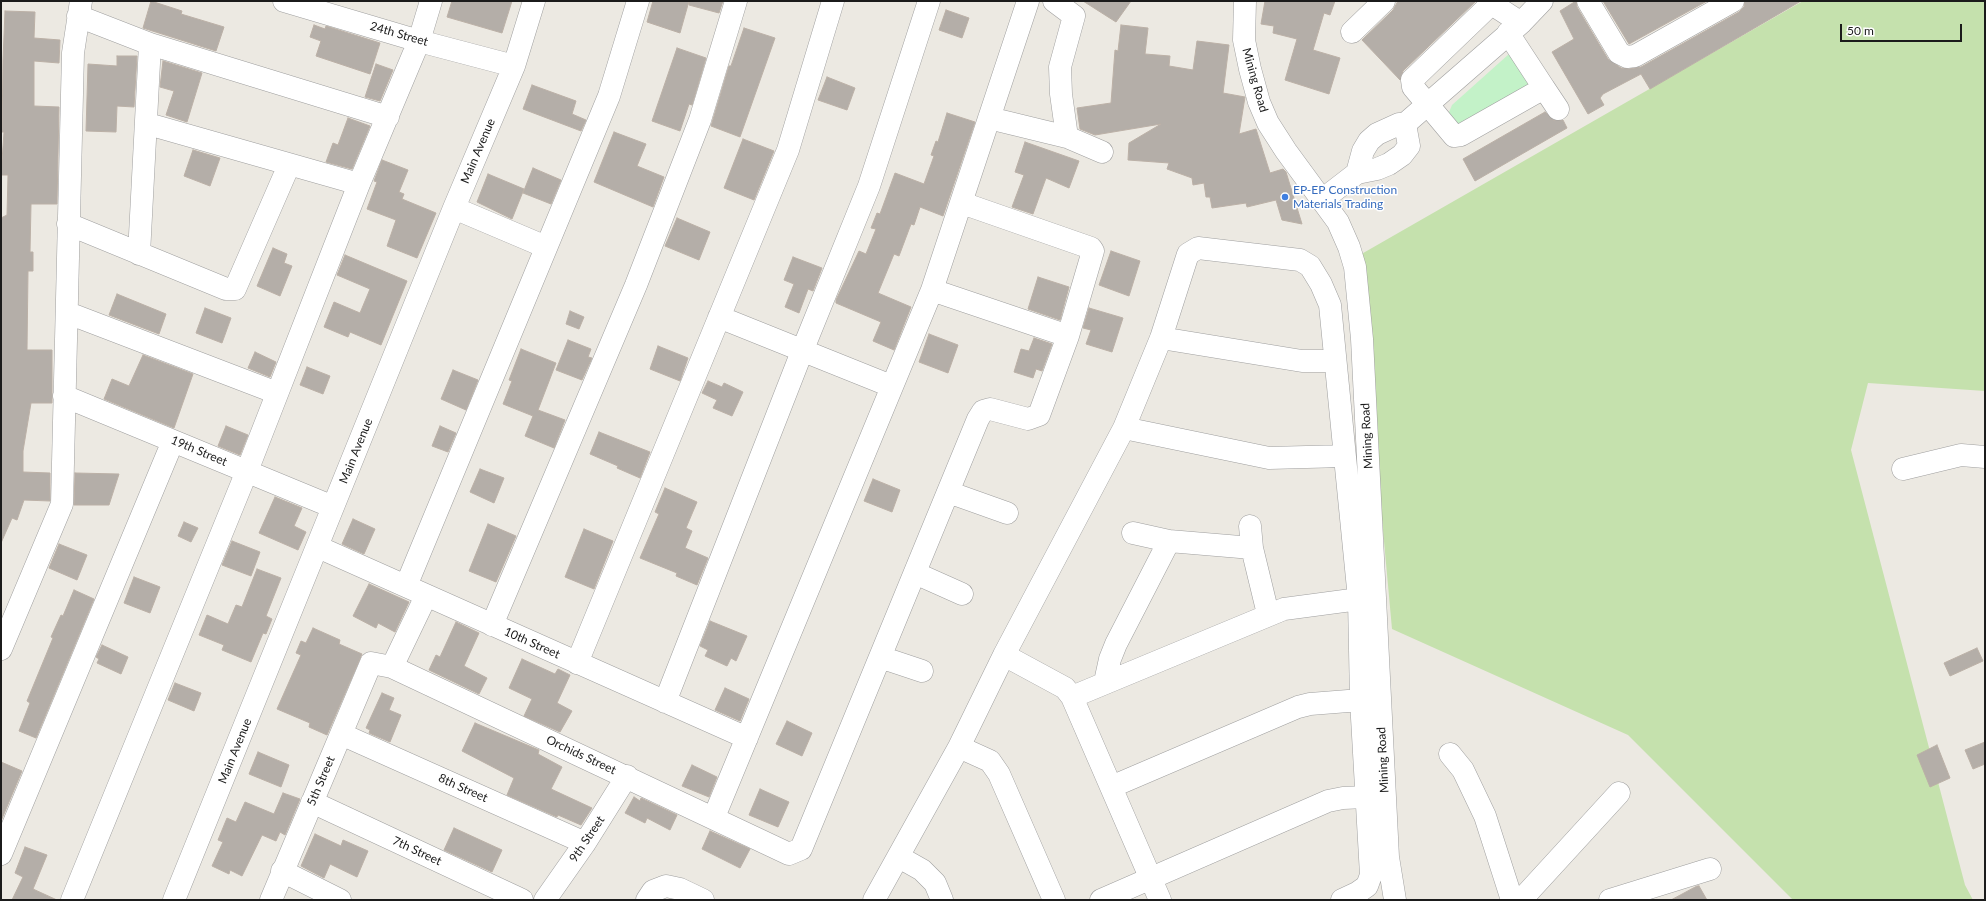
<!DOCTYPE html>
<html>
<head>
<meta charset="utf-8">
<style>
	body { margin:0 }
	#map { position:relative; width:1986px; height:901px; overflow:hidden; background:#ece9e2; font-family:Lato,sans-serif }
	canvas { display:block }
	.frame { position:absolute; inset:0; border:2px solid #1b1b1b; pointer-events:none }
	.scale { position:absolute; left:1840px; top:24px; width:122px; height:18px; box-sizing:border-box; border:2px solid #1b1b1b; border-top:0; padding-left:5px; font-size:12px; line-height:14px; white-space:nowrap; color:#1b1b1b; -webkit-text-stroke:3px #fff; paint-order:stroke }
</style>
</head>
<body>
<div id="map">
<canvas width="1986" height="901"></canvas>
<div class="frame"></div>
<div class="scale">50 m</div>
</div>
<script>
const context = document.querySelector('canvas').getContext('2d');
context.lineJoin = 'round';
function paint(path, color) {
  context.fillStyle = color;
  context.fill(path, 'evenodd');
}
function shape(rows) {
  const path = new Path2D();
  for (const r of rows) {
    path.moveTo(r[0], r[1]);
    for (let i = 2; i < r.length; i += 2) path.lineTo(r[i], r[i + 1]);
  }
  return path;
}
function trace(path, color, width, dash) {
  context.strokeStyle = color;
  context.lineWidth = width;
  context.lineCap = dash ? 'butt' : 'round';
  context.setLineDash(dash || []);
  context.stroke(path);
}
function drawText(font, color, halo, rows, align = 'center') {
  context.font = font + ' Lato,sans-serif';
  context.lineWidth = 3;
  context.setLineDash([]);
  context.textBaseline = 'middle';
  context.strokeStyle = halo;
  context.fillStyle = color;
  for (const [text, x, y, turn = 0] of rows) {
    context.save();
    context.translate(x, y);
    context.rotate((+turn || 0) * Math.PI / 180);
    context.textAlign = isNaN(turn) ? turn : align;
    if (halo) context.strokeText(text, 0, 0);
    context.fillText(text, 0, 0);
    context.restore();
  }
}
const grass = shape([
	[1803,1,1985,1,1985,391,1868,383,1851,450,1965,885,1973,900,1793,900,1628,735,1392,629,1358,256]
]);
const park = shape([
	[1509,54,1535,85,1458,134,1447,117,1452,105]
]);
const building = shape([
	[151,1,182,11,181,14,224,27,216,51,143,28,151,1],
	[452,1,512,1,502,33,447,17,452,1],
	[653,1,689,1,680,33,647,22,653,1],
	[689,1,723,1,719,13,689,5,689,1],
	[1083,1,1131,1,1116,22,1083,1],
	[1265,1,1335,1,1330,15,1324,13,1313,50,1340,58,1329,94,1285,80,1297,39,1273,33,1274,26,1261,24,1265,1],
	[1398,1,1476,1,1403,71,1400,80,1362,40,1393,10,1398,1],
	[1576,1,1577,7,1608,59,1621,68,1629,69,1641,67,1739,12,1744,7,1745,1,1801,1,1650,89,1641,74,1603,94,1600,98,1604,105,1588,114,1552,52,1574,39,1560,11,1576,1],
	[1603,1,1707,1,1629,44,1603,1],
	[946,10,969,18,962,38,939,30,946,10],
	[5,11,35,12,34,38,60,40,59,63,34,61,34,106,59,107,57,204,31,204,30,252,33,252,33,271,28,271,27,350,52,350,52,403,31,403,23,451,23,472,50,473,50,501,24,500,17,520,12,518,1,543,1,218,7,215,8,175,1,175,4,132,2,132,3,60,5,11],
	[314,25,325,29,326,26,380,43,370,74,316,56,321,41,310,37,314,25],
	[1121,25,1148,28,1145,54,1170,56,1169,66,1193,70,1197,41,1229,45,1223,93,1245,97,1239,134,1256,129,1270,173,1283,169,1286,172,1302,224,1282,220,1276,200,1247,207,1246,203,1212,208,1210,197,1206,197,1204,183,1193,185,1192,178,1167,169,1169,163,1128,160,1129,143,1161,124,1095,135,1080,129,1077,108,1111,103,1115,50,1118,51,1121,25],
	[744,28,775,38,740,137,711,126,729,66,731,66,744,28],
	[677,48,706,58,692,105,689,104,680,131,652,121,677,48],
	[117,56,137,56,134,107,117,106,116,132,86,131,88,64,117,66,117,56],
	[163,61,202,73,187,122,166,115,174,91,160,87,163,61],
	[376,64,393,70,380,101,365,97,376,64],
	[827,77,855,88,847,110,818,100,827,77],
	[532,85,576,101,572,114,586,120,581,131,523,109,532,85],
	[1545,112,1553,120,1563,120,1567,128,1475,181,1463,159,1545,112],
	[947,113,975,122,943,216,920,207,914,225,911,224,899,256,894,254,878,293,911,307,894,350,873,341,881,322,836,303,836,300,859,251,866,254,876,229,871,228,877,213,880,214,895,173,924,184,934,156,931,155,936,141,938,142,947,113],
	[348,118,370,126,352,169,326,162,333,143,338,145,348,118],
	[614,132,646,144,637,166,664,177,653,207,594,182,614,132],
	[743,139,774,151,754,200,724,188,743,139],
	[1025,142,1079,161,1069,188,1046,178,1033,214,1012,207,1024,175,1015,172,1025,142],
	[193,150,220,158,210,186,184,176,193,150],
	[382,160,408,170,399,192,404,194,402,199,436,213,417,258,387,246,396,220,367,209,377,182,374,181,382,160],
	[533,168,561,180,551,204,523,193,533,168],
	[488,174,524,189,512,219,477,202,488,174],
	[677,218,710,232,699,260,665,246,677,218],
	[273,248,287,254,284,263,292,266,280,296,257,286,273,248],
	[1111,251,1140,261,1129,296,1099,285,1111,251],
	[345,255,407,281,381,345,350,332,348,337,324,327,334,302,360,313,370,289,337,275,345,255],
	[793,257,822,268,813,291,808,289,799,313,785,307,794,284,784,280,793,257],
	[1038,277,1069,287,1060,320,1028,309,1038,277],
	[117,294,166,314,159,334,109,315,117,294],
	[205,308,231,318,222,343,196,333,205,308],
	[1089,308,1123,318,1112,352,1086,344,1091,330,1083,328,1089,308],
	[570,311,584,317,579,329,566,324,570,311],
	[929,334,958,345,948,373,919,362,929,334],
	[1034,338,1052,344,1042,371,1036,369,1033,378,1014,372,1021,349,1029,351,1034,338],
	[568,340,591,349,588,357,592,358,582,380,556,370,568,340],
	[658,346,688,358,680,381,650,369,658,346],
	[521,349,556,363,538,410,565,420,554,448,525,436,533,416,503,404,512,381,509,380,521,349],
	[255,352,276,362,270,377,248,368,255,352],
	[143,355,193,374,174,428,104,399,112,379,129,386,143,355],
	[307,367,330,376,323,394,300,385,307,367],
	[453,370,478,380,466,410,441,399,453,370],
	[708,381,722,387,724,383,743,392,732,416,713,408,717,400,702,393,708,381],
	[226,426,248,435,240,455,218,446,226,426],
	[440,426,456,433,448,452,432,446,440,426],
	[599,432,650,452,640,478,617,468,618,466,590,454,599,432],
	[480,469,504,478,494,503,470,492,480,469],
	[75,473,119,474,109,505,74,505,75,473],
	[873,479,900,490,892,512,864,501,873,479],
	[665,488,697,502,686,528,692,531,685,548,708,558,697,585,676,576,677,573,640,558,659,514,655,512,665,488],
	[275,497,302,508,294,526,306,532,298,550,259,533,275,497],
	[353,519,375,529,364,554,342,544,353,519],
	[184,522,198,528,191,542,178,536,184,522],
	[488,524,516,536,496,582,469,571,488,524],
	[584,529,613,541,594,589,565,577,584,529],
	[232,541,260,552,251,576,222,565,232,541],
	[59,544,87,555,77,580,49,568,59,544],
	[257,569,281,578,266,616,272,619,266,634,263,633,251,662,222,650,224,645,199,635,207,615,228,624,236,605,242,607,257,569],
	[134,577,160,587,150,613,124,603,134,577],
	[369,584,409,602,395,632,378,623,376,628,353,616,369,584],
	[74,590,94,599,36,738,19,731,30,703,27,701,53,638,51,637,61,615,63,616,74,590],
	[710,621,747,636,736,661,731,658,727,666,705,656,708,650,700,646,710,621],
	[456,622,479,633,464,666,487,678,479,694,429,670,436,655,440,657,456,622],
	[313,628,340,640,339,644,362,654,327,735,309,727,310,723,277,709,301,655,296,653,301,641,306,643,313,628],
	[102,645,128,657,121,674,97,663,99,659,96,657,102,645],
	[1977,648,1983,661,1950,676,1944,663,1977,648],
	[522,659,555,674,558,669,570,675,557,703,572,711,560,732,524,716,532,699,509,688,522,659],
	[175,683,201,693,194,711,168,700,175,683],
	[725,688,749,699,740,721,715,710,725,688],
	[382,693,394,698,389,710,401,715,390,742,369,733,370,730,366,728,382,693],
	[787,721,812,733,802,756,776,744,787,721],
	[475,723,539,750,538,754,562,767,551,789,592,808,581,825,558,815,557,817,507,795,514,778,462,751,475,723],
	[1985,742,1985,764,1973,769,1965,750,1985,742],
	[1937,745,1950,778,1930,787,1917,755,1937,745],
	[258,752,289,765,281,787,249,774,258,752],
	[1,762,22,771,1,821,1,762],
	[692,765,717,777,709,797,682,786,692,765],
	[760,789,789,802,778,827,749,815,760,789],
	[283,793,300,799,285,835,280,832,276,841,262,835,242,876,230,870,229,874,212,866,223,842,218,840,227,818,236,822,245,802,274,814,283,793],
	[634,797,640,801,641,798,677,815,670,830,647,818,645,823,625,813,634,797],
	[454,828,502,850,492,872,444,850,454,828],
	[710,831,750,849,740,868,702,849,710,831],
	[315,834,341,846,343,840,368,851,357,877,330,864,324,878,301,866,315,834],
	[25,847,47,855,33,889,57,900,12,900,23,877,15,873,25,847],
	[1699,886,1707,900,1671,900,1697,886,1699,886]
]);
const minor = shape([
	[284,1,419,41,514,66],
	[1245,1,1244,40,1250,69,1259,102,1268,123,1286,151,1338,222,1349,247,1355,267,1362,339,1388,857,1395,900],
	[1588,1,1619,53,1627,57,1635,56,1733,1],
	[78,16,150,44,388,117],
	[1352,32,1384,1],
	[1508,33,1544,88,1461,135,1454,136,1413,87,1412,80,1488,7,1495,6,1521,23],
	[1544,88,1558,109],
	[989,118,1067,137,1061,94,1060,67,1074,16,1054,1],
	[148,124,359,184],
	[1067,137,1102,152],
	[1357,173,1363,151,1369,141,1377,134,1399,124,1405,124,1521,23,1542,1],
	[1322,200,1357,173,1377,169,1389,164,1402,155,1409,146,1405,124],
	[454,208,546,247],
	[68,224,226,289,235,289,289,165],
	[139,254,150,44],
	[932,290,1068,336,1093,251,1091,248,962,203],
	[68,313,277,393],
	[719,317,891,386],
	[1161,338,1302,361,1335,361],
	[64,396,333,507],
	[1124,428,1269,458,1344,456],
	[1903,469,1961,455,1985,457],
	[948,492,1007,513],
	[1250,526,1252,548,1268,614],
	[1133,533,1169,541,1252,548],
	[318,547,747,738],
	[915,573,962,594],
	[406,586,609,96,638,1],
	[492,625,636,285,700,120,736,1],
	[1,649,62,504,73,53,81,1],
	[1004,655,1065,688,1072,697,1160,900],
	[880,657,922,671],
	[577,663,788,150,833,1],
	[392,667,426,596],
	[1105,682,1110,659,1116,644,1169,541],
	[1072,697,1284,609,1359,599],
	[665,702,803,349,869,186,929,1],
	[341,734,585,843],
	[959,747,990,761,999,774,1054,900],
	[1450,754,1463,770,1485,816,1512,900],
	[1111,787,1298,707,1310,704,1361,700],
	[312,802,522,900],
	[714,817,932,290,1028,1],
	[1,854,173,441],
	[899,857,922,870,935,883,942,900],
	[282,871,340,900],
	[72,900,247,471,359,184,419,41,431,1],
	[174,900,454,208,514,66,534,1],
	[271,900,371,663,392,667,789,854,801,849,978,419,983,411,990,409,1028,419,1039,415,1068,336],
	[545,900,585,843,627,776],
	[647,900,653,891,666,886,680,889,703,900],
	[874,900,959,747,1004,655,1124,428,1161,338,1188,254,1198,248,1300,260,1310,266,1321,284,1330,305,1359,599,1361,700,1371,875,1367,886,1357,893,1342,900],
	[1101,900,1328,801,1343,798,1366,797],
	[1521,900,1619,793],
	[1610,900,1710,869]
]);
const markers = [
	[1285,197,4,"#3f7fe0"]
];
const streetNames = [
	["24th Street",399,34,16],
	["Mining Road",1255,80,74],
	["Main Avenue",478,151,-67],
	["Mining Road",1367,436,-93],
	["19th Street",199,451,23],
	["Main Avenue",356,451,-68],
	["10th Street",532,643,24],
	["Main Avenue",235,751,-68],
	["Orchids Street",581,755,25],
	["Mining Road",1383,760,-93],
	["5th Street",321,781,-67],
	["8th Street",463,788,24],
	["9th Street",587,839,-56],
	["7th Street",417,851,25]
];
const shopNames = [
	["EP-EP Construction",1293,190],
	["Materials Trading",1293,204]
];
paint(grass, '#c5e1ad');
paint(park, '#c3f2c8');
paint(building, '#b4aea8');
trace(building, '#bbb0a6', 1);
trace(minor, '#9f9f9f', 23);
trace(minor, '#fff', 22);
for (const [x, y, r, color] of markers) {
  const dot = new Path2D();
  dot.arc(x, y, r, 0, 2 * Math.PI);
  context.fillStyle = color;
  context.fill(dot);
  trace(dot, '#fff', 1.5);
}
drawText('12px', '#1b1b1b', '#fff', streetNames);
drawText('12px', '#366cbe', '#fff', shopNames, 'left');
</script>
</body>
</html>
